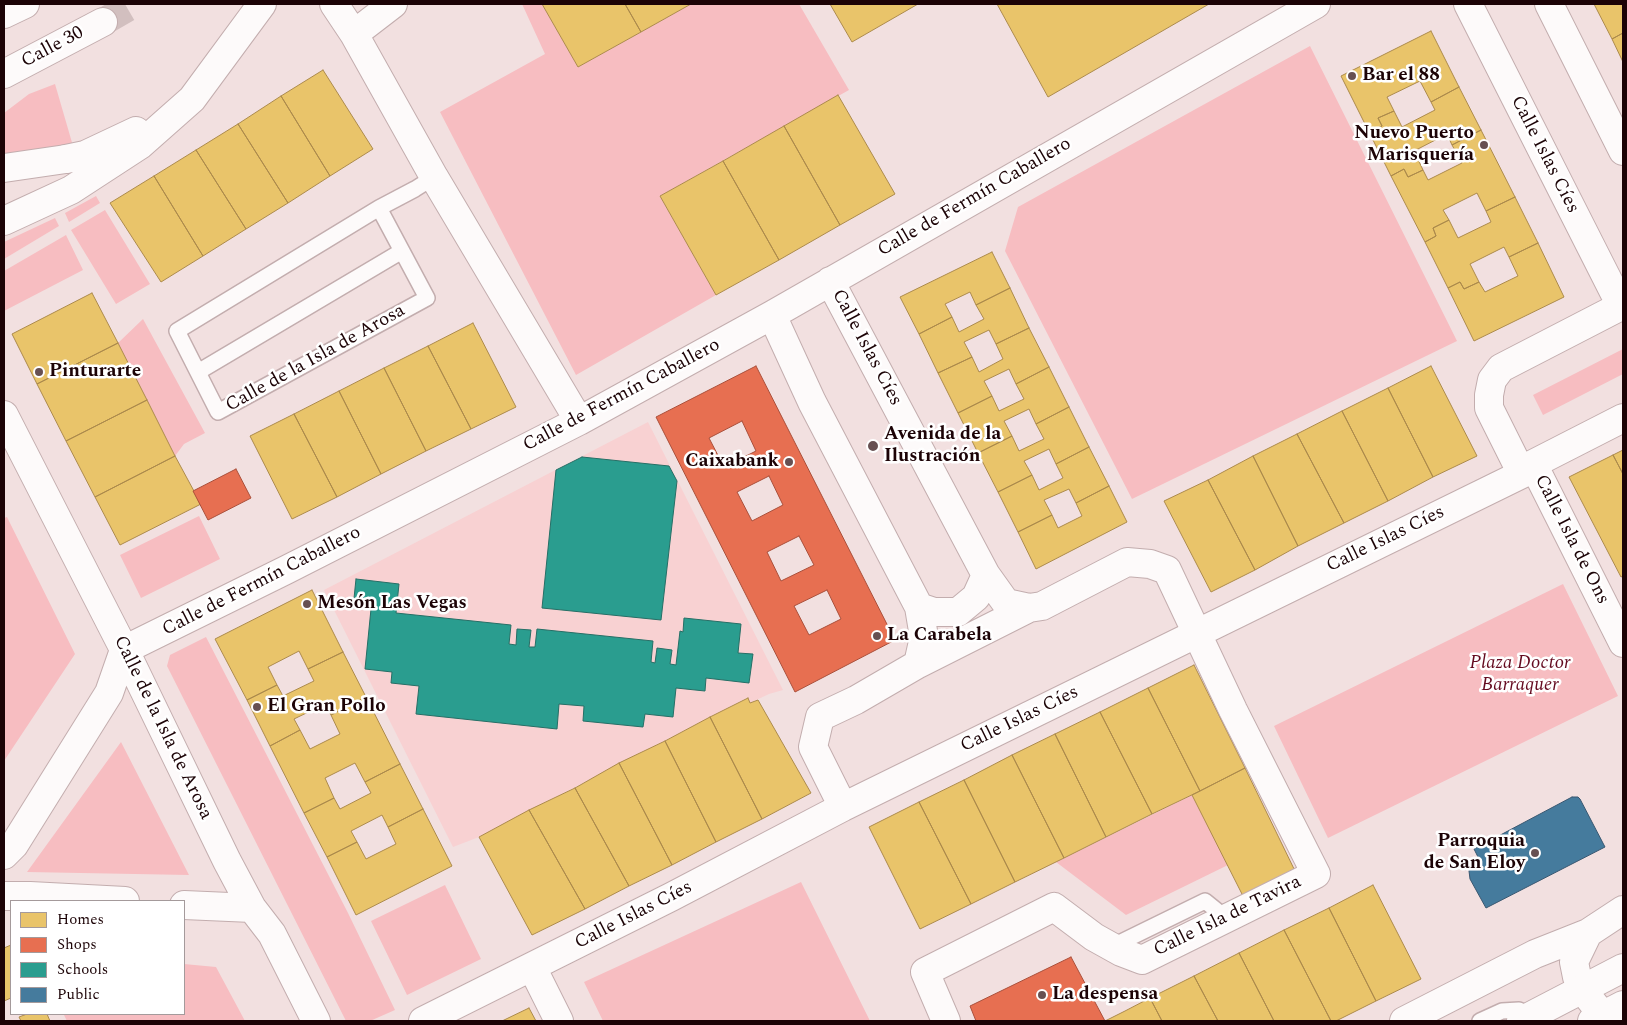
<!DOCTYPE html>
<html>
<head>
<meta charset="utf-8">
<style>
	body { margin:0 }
	#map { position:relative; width:1627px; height:1025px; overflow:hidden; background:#f2e0e0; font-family:Spectral,serif }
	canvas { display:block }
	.frame { position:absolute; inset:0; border:5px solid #1c0306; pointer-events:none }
	.legend { position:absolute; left:10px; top:900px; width:175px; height:115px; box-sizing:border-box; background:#fff; border:1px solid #a49a9b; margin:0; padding:6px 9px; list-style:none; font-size:15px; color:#1c0306 }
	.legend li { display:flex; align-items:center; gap:10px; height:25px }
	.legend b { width:25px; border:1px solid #a49a9b }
</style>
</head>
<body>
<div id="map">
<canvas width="1627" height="1025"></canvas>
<div class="frame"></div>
<ul class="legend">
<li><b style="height:14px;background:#e9c46a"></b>Homes</li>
<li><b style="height:14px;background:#e76f51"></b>Shops</li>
<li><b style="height:14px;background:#2a9d8f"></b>Schools</li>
<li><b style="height:14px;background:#457b9d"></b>Public</li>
</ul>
</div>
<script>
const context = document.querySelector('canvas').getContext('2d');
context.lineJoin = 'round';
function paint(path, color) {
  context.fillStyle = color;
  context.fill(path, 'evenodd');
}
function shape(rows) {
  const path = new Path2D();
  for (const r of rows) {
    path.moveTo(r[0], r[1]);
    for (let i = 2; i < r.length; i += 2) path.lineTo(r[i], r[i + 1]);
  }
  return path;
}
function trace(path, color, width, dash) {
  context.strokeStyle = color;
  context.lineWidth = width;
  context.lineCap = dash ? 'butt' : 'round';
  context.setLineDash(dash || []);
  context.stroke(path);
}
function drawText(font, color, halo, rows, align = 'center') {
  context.font = font + ' Spectral,serif';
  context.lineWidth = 5;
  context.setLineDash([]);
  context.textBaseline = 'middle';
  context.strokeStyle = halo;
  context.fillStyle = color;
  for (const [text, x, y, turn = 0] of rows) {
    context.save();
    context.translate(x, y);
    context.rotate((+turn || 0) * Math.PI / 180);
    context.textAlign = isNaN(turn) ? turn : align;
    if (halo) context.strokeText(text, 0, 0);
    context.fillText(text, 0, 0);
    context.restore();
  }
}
const built = shape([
	[648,422,783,690,769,694,750,703,747,698,479,837,453,847,324,590]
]);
const green = shape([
	[522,4,542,4,578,67,691,4,799,4,849,90,660,196,716,295,576,375,440,112,545,54],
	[1310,46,1457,341,1132,499,1005,251,1018,207],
	[55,84,73,146,4,159,4,113,29,94],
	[96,196,100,203,69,222,65,213],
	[105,210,150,284,116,304,71,230],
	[55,218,59,226,4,259,4,242],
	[66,235,83,270,4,311,4,271],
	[143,319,205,433,184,444,175,456,118,343],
	[1623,349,1623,374,1543,415,1533,395],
	[199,516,220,559,141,598,120,555],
	[7,517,75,654,4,761,4,518],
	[1563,584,1618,696,1328,838,1274,726],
	[206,637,348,913,395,1010,370,1021,346,1021,167,666,170,655],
	[121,742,189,875,27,872],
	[1192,795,1228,865,1126,915,1056,862],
	[801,882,870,1021,603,1021,584,982],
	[445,885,481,959,407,995,371,921],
	[184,964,216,967,245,1021,67,1021,64,1015,65,1014,184,1014]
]);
const homes = shape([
	[542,4,625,4,641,32,578,67,542,4],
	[625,4,691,4,641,32,625,4],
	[830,4,918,4,852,42,830,4],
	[997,4,1209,4,1048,97,997,4],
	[1594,4,1623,4,1623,33,1612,39,1594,4],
	[1431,31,1459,87,1431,102,1420,81,1387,97,1394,111,1378,118,1382,126,1369,132,1341,76,1431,31],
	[1623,33,1623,62,1612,39,1623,33],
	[323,70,373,149,330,176,281,96,323,70],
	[1459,87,1481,130,1452,145,1447,134,1414,151,1423,170,1408,177,1404,169,1391,176,1369,132,1382,126,1378,118,1394,111,1402,127,1435,110,1431,102,1459,87],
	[838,95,895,194,840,225,784,126,838,95],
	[281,96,330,176,288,203,238,124,281,96],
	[238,124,288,203,246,229,196,150,238,124],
	[784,126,840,225,779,260,723,161,784,126],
	[1481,130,1515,197,1486,211,1477,193,1443,210,1449,220,1433,228,1436,236,1425,242,1391,176,1404,169,1408,177,1423,170,1428,180,1462,163,1452,145,1481,130],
	[196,150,246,229,203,256,154,176,196,150],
	[723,161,779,260,716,295,660,196,723,161],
	[154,176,203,256,161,282,110,203,154,176],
	[1515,197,1538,243,1509,257,1504,247,1470,264,1479,282,1464,289,1460,282,1448,288,1425,242,1436,236,1433,228,1449,220,1458,238,1491,222,1486,211,1515,197],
	[1538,243,1564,297,1474,341,1448,288,1460,282,1464,289,1479,282,1485,292,1518,276,1509,257,1538,243],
	[992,252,1010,288,976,305,970,292,945,304,952,317,919,334,900,297,992,252],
	[1010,288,1029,328,996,344,989,330,964,342,972,357,938,373,919,334,952,317,959,332,984,319,976,305,1010,288],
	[92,293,118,343,37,384,12,334,92,293],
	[473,323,516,407,471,429,428,346,473,323],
	[1029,328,1049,367,1016,384,1009,369,984,381,992,396,958,413,938,373,972,357,979,372,1003,359,996,344,1029,328],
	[118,343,147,400,66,441,37,384,118,343],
	[428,346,471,429,426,451,384,368,428,346],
	[1431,366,1477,456,1433,477,1388,388,1431,366],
	[1049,367,1069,407,1036,424,1029,409,1004,421,1012,436,978,453,958,413,992,396,999,411,1024,399,1016,384,1049,367],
	[384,368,426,451,381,474,339,391,384,368],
	[1388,388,1433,477,1388,501,1342,411,1388,388],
	[339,391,381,474,337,497,294,414,339,391],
	[147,400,175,456,95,497,66,441,147,400],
	[1069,407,1089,447,1056,464,1049,449,1024,461,1032,475,998,492,978,453,1012,436,1019,451,1044,439,1036,424,1069,407],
	[1342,411,1388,501,1344,523,1297,434,1342,411],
	[294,414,337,497,292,519,250,436,294,414],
	[1297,434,1344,523,1298,546,1253,456,1297,434],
	[1089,447,1109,486,1076,503,1069,489,1044,500,1052,515,1018,532,998,492,1032,475,1039,490,1063,478,1056,464,1089,447],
	[1623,450,1623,474,1613,455,1623,450],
	[1613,455,1623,474,1623,576,1621,577,1569,477,1613,455],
	[175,456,201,504,120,545,95,497,175,456],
	[1253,456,1298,546,1255,570,1208,480,1253,456],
	[1208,480,1255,570,1211,592,1164,501,1208,480],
	[1109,486,1127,522,1036,569,1018,532,1052,515,1058,528,1082,516,1076,503,1109,486],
	[312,590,343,652,308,669,299,651,268,667,277,685,247,700,215,639,312,590],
	[343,652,366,697,331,715,325,704,294,719,300,730,270,746,247,700,277,685,283,696,314,681,308,669,343,652],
	[1194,665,1245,768,1200,791,1148,688,1194,665],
	[1148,688,1200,791,1152,814,1100,712,1148,688],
	[366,697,400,764,365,782,355,763,325,778,334,798,304,813,270,746,300,730,310,749,340,734,331,715,366,697],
	[748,698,750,703,758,700,811,793,762,819,710,717,748,698],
	[1100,712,1152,814,1106,837,1055,734,1100,712],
	[710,717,762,819,716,842,665,741,710,717],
	[1055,734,1106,837,1064,858,1012,755,1055,734],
	[665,741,716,842,672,865,619,763,665,741],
	[1012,755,1064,858,1015,882,964,780,1012,755],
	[619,763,672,865,629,886,575,788,619,763],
	[400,764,423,809,388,827,382,815,351,831,357,842,327,857,304,813,334,798,340,809,371,793,365,782,400,764],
	[1245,768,1296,873,1245,900,1192,795,1245,768],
	[964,780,1015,882,971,904,919,802,964,780],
	[575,788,629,886,585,909,529,810,575,788],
	[919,802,971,904,920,929,869,827,919,802],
	[423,809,452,866,356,915,327,857,357,842,366,859,396,844,388,827,423,809],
	[529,810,585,909,532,935,479,837,529,810],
	[1373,885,1421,979,1376,1001,1329,908,1373,885],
	[1329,908,1376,1001,1336,1021,1331,1021,1284,930,1329,908],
	[1284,930,1331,1021,1274,1021,1239,953,1284,930],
	[11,945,11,999,11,998,4,1001,4,948,11,945],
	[1239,953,1274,1021,1218,1021,1194,976,1239,953],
	[1194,976,1218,1021,1162,1021,1150,998,1194,976],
	[1150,998,1162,1021,1105,1021,1125,1011,1150,998],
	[529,1008,536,1021,502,1021,529,1008],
	[27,1014,47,1014,50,1021,21,1021,19,1017,27,1014]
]);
const shops = shape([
	[756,366,895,640,795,692,656,417,756,366],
	[742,421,756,451,724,467,709,438,742,421],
	[769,476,783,505,752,521,737,492,769,476],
	[799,536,814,565,781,581,767,552,799,536],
	[827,590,841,619,809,635,794,606,827,590],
	[236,469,251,498,208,520,193,491,236,469],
	[1071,957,1105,1021,976,1021,970,1006,1071,957]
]);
const schools = shape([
	[582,457,669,466,677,481,661,620,542,608,556,470,582,457],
	[356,579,399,584,396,613,511,625,509,644,516,645,517,629,531,630,529,647,535,647,537,629,653,641,651,662,655,663,657,648,672,650,670,664,676,665,680,631,683,632,684,618,741,624,738,653,753,654,749,683,706,678,705,691,676,688,673,717,645,714,643,727,583,721,584,706,559,704,557,729,416,714,419,686,391,683,392,672,365,669,371,609,353,608,356,579]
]);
const public = shape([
	[1572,797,1578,797,1580,799,1605,847,1486,908,1470,879,1469,871,1471,863,1478,857,1474,849,1572,797]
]);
const motorwayTunnel = shape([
	[103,22,134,4]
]);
const service = shape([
	[379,208,427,298,218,412,177,331,379,208,415,189,434,177],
	[198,372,402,251],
	[1111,947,1205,901,1226,918],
	[1480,1021,1502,1011,1519,1010,1531,1016]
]);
const minor = shape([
	[334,4,354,34,434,177,579,421],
	[1468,4,1621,306],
	[1549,4,1623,151],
	[354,34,393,4],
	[66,159,85,155,136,131],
	[4,221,71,190,140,145,192,99,262,4],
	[772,315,812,402,919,607,934,612,958,612,976,597,986,575,830,281],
	[4,415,131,663,227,861,252,908,272,934,316,1021],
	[1533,464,1623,643],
	[1522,474,1489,408,1489,395,1492,380,1501,368,1623,305],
	[918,664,1029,608],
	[843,807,813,747,820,717,856,700,918,664,924,637,919,607],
	[4,855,14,845,109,693,124,650,286,570,579,421,772,315,1316,4],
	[4,896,30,896,125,901],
	[184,905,252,908],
	[1588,933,1574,962,1577,977,1582,989,1607,1021],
	[532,967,559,1021],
	[423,1021,671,897,843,807,1522,474,1533,464,1623,418],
	[946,1021,925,972,1054,907,1094,937,1121,952,1142,960,1316,874,1233,710,1167,570,1150,564,1127,562,1042,606,1029,608,1006,603,986,575],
	[1404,1021,1535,954,1588,933,1623,910]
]);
const secondary = shape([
	[1521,1021,1623,968],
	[1592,1021,1623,1005]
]);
const motorway = shape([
	[4,14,25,4],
	[4,74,103,22],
	[4,168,66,159]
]);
const markers = [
	[1352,76,5,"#675052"],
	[1484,145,5,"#675052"],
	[39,372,5,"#675052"],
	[873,446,6,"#675052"],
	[789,462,5,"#675052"],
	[307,604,5,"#675052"],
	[877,636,5,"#675052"],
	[257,707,5,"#675052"],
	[1535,853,5,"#675052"],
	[1042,995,5,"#675052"]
];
const streetNames = [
	["Calle 30",53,48,-28],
	["Calle Islas Cíes",1544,155,63],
	["Calle de Fermín Caballero",975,198,-30],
	["Calle Islas Cíes",866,348,62],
	["Calle de la Isla de Arosa",316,359,-29],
	["Calle de Fermín Caballero",622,396,-28],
	["Calle Islas Cíes",1386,540,-26],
	["Calle Isla de Ons",1571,540,63],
	["Calle de Fermín Caballero",262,582,-27],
	["Calle Islas Cíes",1020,720,-26],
	["Calle de la Isla de Arosa",162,728,64],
	["Calle Islas Cíes",634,916,-27],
	["Calle Isla de Tavira",1228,917,-26]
];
const poiNames = [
	["Bar el 88",1362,76],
	["Nuevo Puerto",1474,134,"right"],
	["Marisquería",1474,156,"right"],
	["Pinturarte",49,372],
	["Avenida de la",884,435],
	["Ilustración",884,457],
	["Caixabank",779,462,"right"],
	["Mesón Las Vegas",317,604],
	["La Carabela",887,636],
	["El Gran Pollo",267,707],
	["Parroquia",1525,842,"right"],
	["de San Eloy",1525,864,"right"],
	["La despensa",1052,995]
];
const parkNames = [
	["Plaza Doctor",1520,664],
	["Barraquer",1520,686]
];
paint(built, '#f8d1d2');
paint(green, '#f7bdc1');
paint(homes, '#e9c46a');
trace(homes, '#ac8a4c', 1);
paint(shops, '#e76f51');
trace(shops, '#aa4f3a', 1);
paint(schools, '#2a9d8f');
trace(schools, '#266f66', 1);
paint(public, '#457b9d');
trace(public, '#395770', 1);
trace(motorwayTunnel, '#d2bfbf', 28, [28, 14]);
trace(service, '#c3adae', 18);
trace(minor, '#c3adae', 30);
trace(secondary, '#c3adae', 30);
trace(motorway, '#c3adae', 30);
trace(service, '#fdfafa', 15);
trace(minor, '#fdfafa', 28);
trace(secondary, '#fdfafa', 28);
trace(motorway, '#fdfafa', 28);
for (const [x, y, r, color] of markers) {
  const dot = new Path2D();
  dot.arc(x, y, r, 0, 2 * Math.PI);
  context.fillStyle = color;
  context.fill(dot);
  trace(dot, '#fff', 2);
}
drawText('19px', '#1c0306', '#fff', streetNames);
drawText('bold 19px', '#1c0306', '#fff', poiNames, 'left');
drawText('italic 19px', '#640a1f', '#fff', parkNames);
</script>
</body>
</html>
